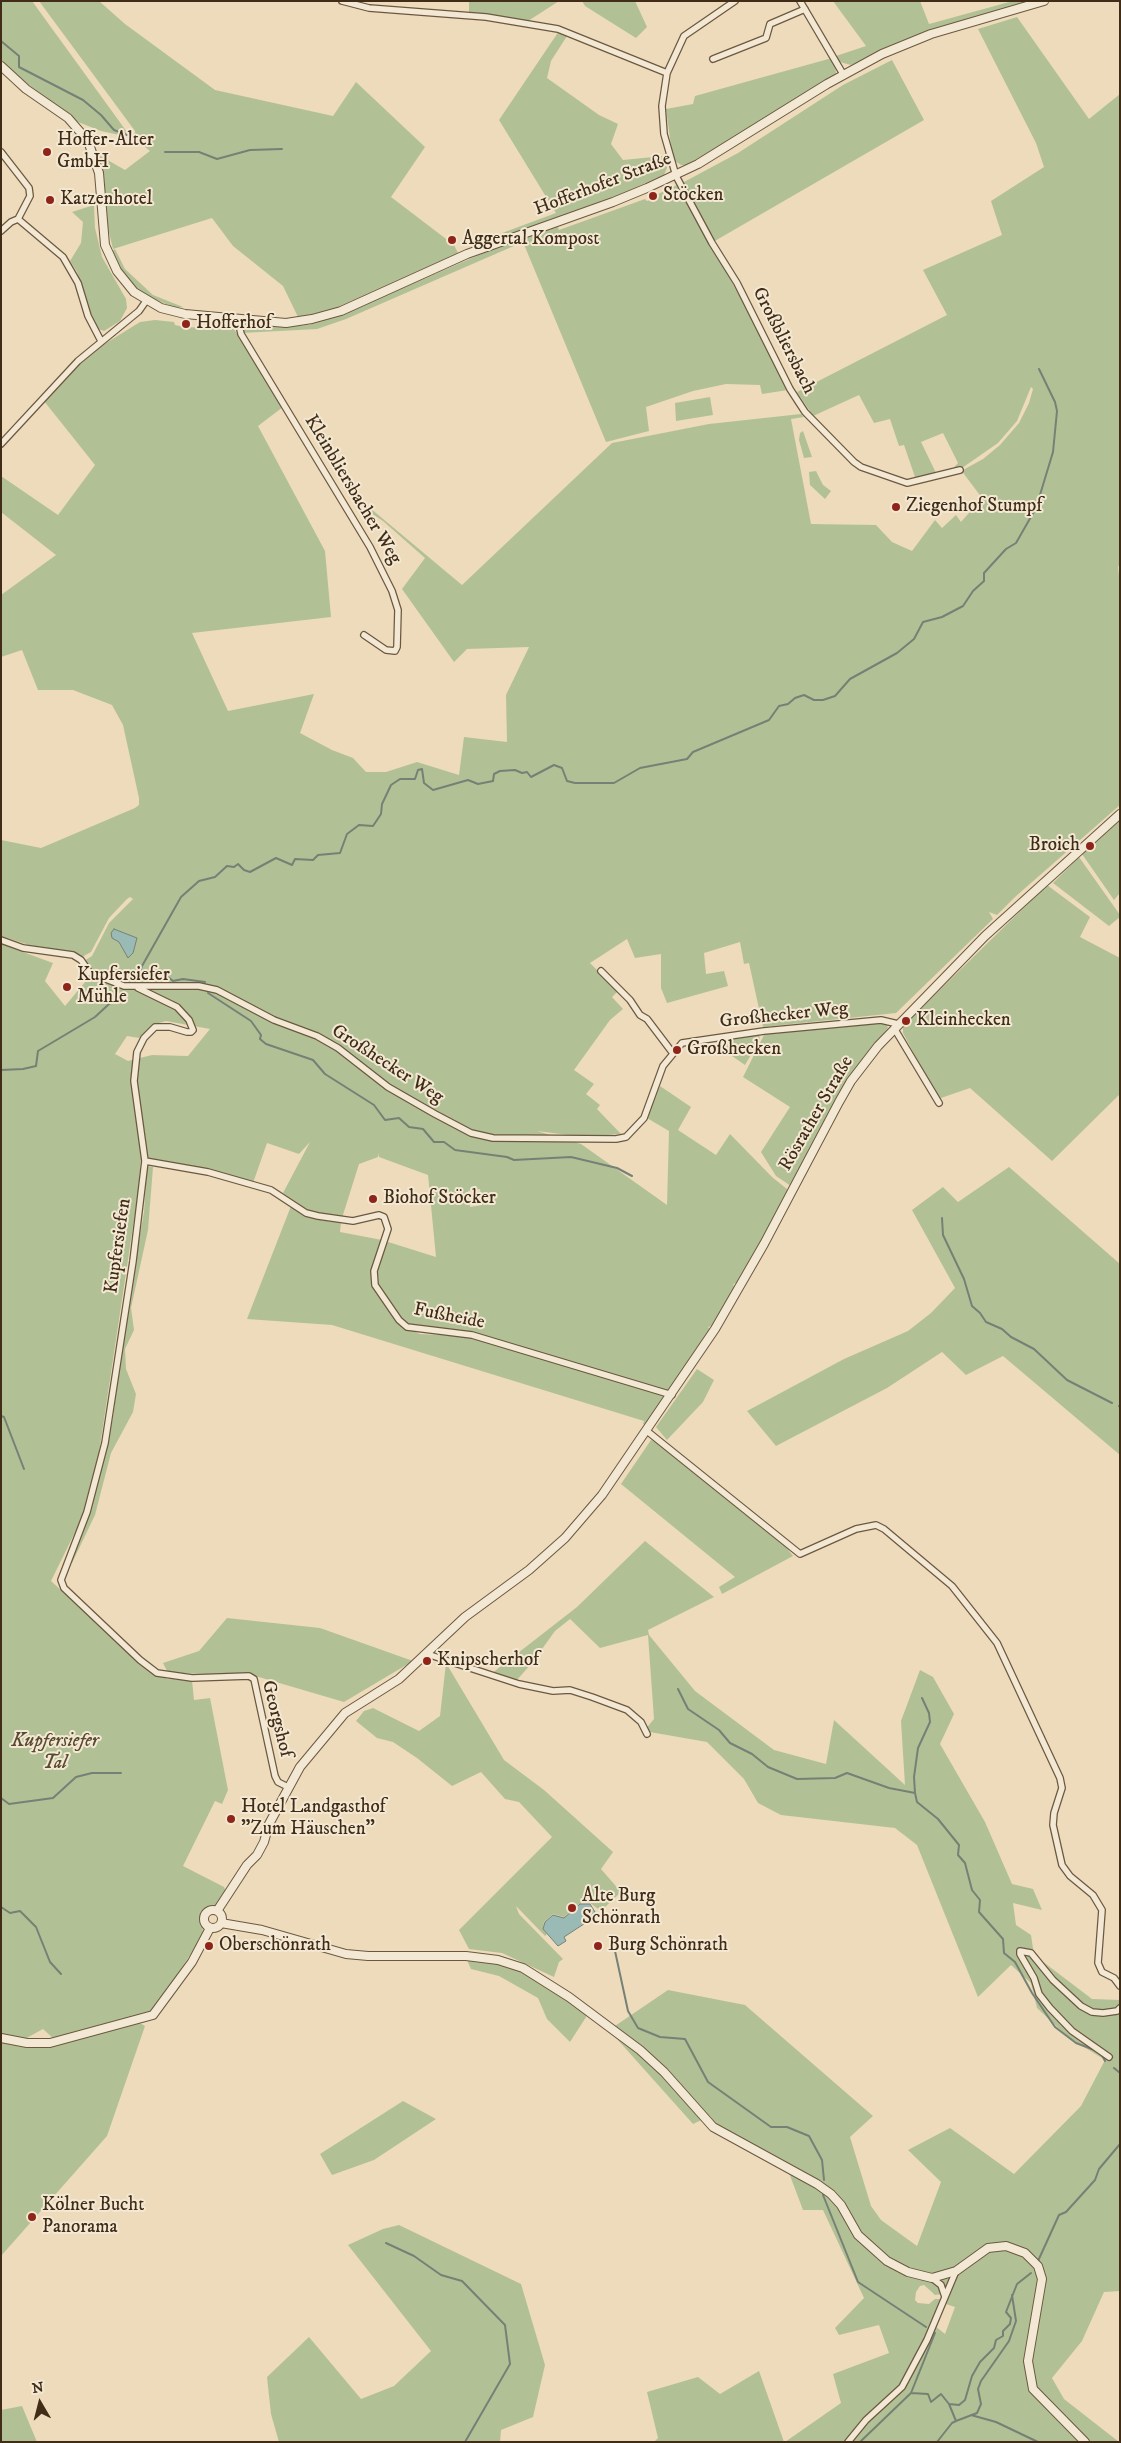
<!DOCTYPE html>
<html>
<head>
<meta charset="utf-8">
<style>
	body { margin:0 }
	#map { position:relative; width:1121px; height:2443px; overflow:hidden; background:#eddbbb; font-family:"IM FELL DW Pica",serif }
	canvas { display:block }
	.frame { position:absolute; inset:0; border:2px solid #412c17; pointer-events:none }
	.north { position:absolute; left:15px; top:2378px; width:50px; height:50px; -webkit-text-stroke:4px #f3e8d3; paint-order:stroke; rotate:352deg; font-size:14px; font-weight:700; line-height:20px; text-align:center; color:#412c17 }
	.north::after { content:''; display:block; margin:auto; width:18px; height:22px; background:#412c17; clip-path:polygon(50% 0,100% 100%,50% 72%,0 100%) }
</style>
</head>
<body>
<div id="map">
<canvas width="1121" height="2443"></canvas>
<div class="frame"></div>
<div class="north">N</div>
</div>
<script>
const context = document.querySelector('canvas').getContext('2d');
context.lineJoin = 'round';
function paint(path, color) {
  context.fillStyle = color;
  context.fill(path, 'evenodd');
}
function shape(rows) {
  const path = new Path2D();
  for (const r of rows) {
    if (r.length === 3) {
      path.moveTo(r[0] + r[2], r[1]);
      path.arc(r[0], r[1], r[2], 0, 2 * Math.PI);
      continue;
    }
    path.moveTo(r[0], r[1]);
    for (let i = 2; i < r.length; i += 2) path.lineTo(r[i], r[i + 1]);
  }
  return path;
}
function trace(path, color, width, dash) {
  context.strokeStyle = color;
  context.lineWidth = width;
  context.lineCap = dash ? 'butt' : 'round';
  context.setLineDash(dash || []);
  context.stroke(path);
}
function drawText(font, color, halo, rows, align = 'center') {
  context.font = font + ' "IM FELL DW Pica",serif';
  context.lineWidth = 4;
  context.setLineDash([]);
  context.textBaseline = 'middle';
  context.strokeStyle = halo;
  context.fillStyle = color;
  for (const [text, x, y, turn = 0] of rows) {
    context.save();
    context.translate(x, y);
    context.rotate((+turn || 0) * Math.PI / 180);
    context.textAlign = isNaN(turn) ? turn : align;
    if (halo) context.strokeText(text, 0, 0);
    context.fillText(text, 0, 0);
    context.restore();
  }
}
const green = shape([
	[1,1,32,1,127,132,124,136,101,131,78,122,24,81,1,60],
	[39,1,99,1,125,24,215,90,333,116,356,82,425,147,391,197,454,245,458,253,331,310,298,317,283,286,233,246,212,218,113,249,105,215,104,174,97,154,125,170,150,151,134,138,135,131],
	[469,1,559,1,528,21,469,14],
	[582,1,635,1,647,27,636,38,585,6],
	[833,1,920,1,929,24,1013,1,1031,1,931,31,898,43,851,65,840,62,836,56,866,46],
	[1017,17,1089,119,1120,94,1120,567,1118,566,1120,585,1120,805,1015,897,997,915,989,912,993,919,896,1013,763,1027,749,963,744,964,740,942,704,953,706,974,724,971,728,986,667,1003,661,988,661,954,635,958,627,939,590,963,618,991,612,997,623,1009,610,1020,574,1070,594,1084,586,1094,600,1105,597,1109,621,1134,584,1137,537,1131,581,1144,667,1205,669,1131,647,1118,660,1086,691,1107,678,1130,716,1155,730,1134,772,1177,787,1189,788,1192,738,1284,735,1283,733,1285,736,1288,714,1326,708,1327,711,1330,671,1390,665,1390,472,1334,412,1328,399,1318,379,1286,376,1276,385,1241,436,1257,428,1175,379,1157,379,1153,378,1157,359,1164,342,1218,311,1213,283,1193,310,1142,299,1154,267,1143,253,1183,150,1160,147,1157,141,1158,138,1193,97,1466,85,1512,51,1581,143,1665,167,1679,192,1680,194,1700,210,1698,228,1790,222,1804,215,1801,183,1866,224,1887,226,1892,215,1906,206,1910,201,1917,203,1933,195,1947,156,2008,145,2014,55,2040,43,2029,23,2040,1,2034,1,944,53,963,45,981,65,1006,91,975,96,973,84,961,92,956,109,923,133,899,130,897,127,899,109,918,91,952,82,957,71,952,29,945,1,936,1,840,41,848,135,808,139,805,139,798,123,725,112,705,73,690,38,690,22,650,1,657,1,595,56,555,1,512,1,476,58,515,95,465,44,401,59,382,103,345,140,322,155,320,174,322,175,325,184,327,234,329,283,407,258,426,325,551,331,617,192,633,228,711,314,694,300,733,332,750,353,758,366,772,386,772,417,762,459,775,464,737,507,742,506,695,529,647,467,649,454,662,402,589,425,558,383,521,362,507,364,503,462,585,612,443,709,424,801,414,804,417,791,419,811,524,876,525,892,542,912,551,935,520,942,528,956,515,961,522,982,498,964,474,963,470,983,459,1000,445,1019,423,1029,403,1033,389,1031,387,1017,421,998,443,962,468,950,472,958,463,943,433,921,442,937,475,918,479,915,477,904,445,899,446,890,419,874,423,859,395,813,416,797,392,947,315,923,270,1002,235,991,201,1044,167,1036,143,978,29],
	[114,929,129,936,129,957,119,942],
	[166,1021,210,1029,188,1056,152,1055,128,1061,115,1054,127,1036,139,1038,152,1025],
	[480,1189,482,1205,470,1207,468,1191],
	[559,31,567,36,551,61,547,78,599,115,618,124,611,144,623,160,663,156,667,168,664,175,621,194,480,246,478,242,556,213,499,120],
	[832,58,835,64,836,73,833,77,754,127,686,165,681,165,675,161,672,153,666,109,693,104,695,96],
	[892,60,924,120,713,242,686,191,684,182,738,153,843,85],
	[677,185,765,341,788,390,762,394,760,385,726,384,693,391,646,407,649,431,606,442,523,242,346,319,317,329,242,333,241,325,278,327,309,325,343,314,495,248,557,225,559,230,645,199,647,201,655,198,656,195],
	[94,205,95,228,102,257,126,299,127,308,120,321,104,331,98,329,90,314,77,272,70,261,81,243,83,222,72,212],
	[115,249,125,269,153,295,183,307,177,308,166,304,141,293,121,270,112,251],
	[710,397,713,415,676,421,675,403],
	[803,431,812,457,804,458,799,440,800,433],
	[816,471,823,485,831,491,825,499,810,485,809,472],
	[1120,820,1120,893,1114,900,1082,854],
	[1079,857,1120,915,1120,917,1109,926,1053,883],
	[1047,885,1090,917,1080,937,1120,958,1120,1094,1052,1161,970,1088,938,1099,903,1033,903,1026,917,1012],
	[880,1022,886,1023,888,1028,848,1078,791,1186,776,1176,761,1152,790,1107,743,1077,765,1033],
	[759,1034,760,1039,745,1065,722,1049,729,1038],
	[147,1166,153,1167,148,1230,131,1308,134,1330,125,1349,126,1369,136,1394,133,1412,111,1453,95,1515,72,1563,69,1562,90,1512,102,1468,113,1418,127,1307,144,1212],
	[1009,1167,1120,1264,1120,1455,1003,1356,966,1375,942,1352,887,1388,776,1446,747,1411,844,1359,908,1331,931,1313,955,1288,912,1210,943,1187,958,1202],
	[291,1206,308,1217,341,1222,340,1232,382,1240,373,1270,372,1281,378,1294,403,1327,420,1334,460,1336,503,1346,668,1395,648,1426,643,1424,644,1421,332,1325,247,1319],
	[697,1369,714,1380,703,1402,667,1440,656,1427],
	[651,1440,659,1443,786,1547,793,1556,722,1594,719,1587,735,1577,621,1484],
	[645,1541,714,1597,648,1630,649,1635,695,1691,774,1750,826,1764,834,1720,905,1785,901,1721,920,1670,933,1677,954,1714,940,1744,985,1822,1012,1884,1033,1889,1042,1910,1013,1903,1016,1925,1031,1935,1034,1955,1092,1999,1120,2000,1120,2291,1104,2292,1082,2341,1052,2378,1064,2399,1119,2442,785,2442,841,2403,833,2374,889,2353,879,2325,839,2335,835,2328,864,2298,823,2210,803,2210,786,2165,716,2125,710,2116,693,2124,609,2030,668,1990,745,2005,873,2116,850,2137,871,2206,881,2220,917,2246,941,2182,908,2150,950,2128,1014,2174,1081,2106,1105,2060,1068,2037,1037,2008,1031,1983,1011,1965,978,1997,917,1845,895,1828,781,1815,758,1803,744,1779,707,1742,644,1731,654,1719,648,1635,600,1648,570,1619,555,1631,532,1663,516,1681,491,1674,577,1607],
	[924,2285,935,2295,942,2294,941,2299,935,2299,929,2304,918,2303,915,2300,916,2292,920,2286],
	[946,2304,955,2307,945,2334,935,2326],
	[227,1618,320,1628,413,1661,344,1702,252,1675,168,1673,163,1663,199,1651],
	[446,1663,504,1760,544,1790,613,1852,601,1869,621,1892,601,1911,590,1903,580,1903,564,1917,553,1914,544,1922,543,1929,547,1934,545,1936,516,1906,519,1914,563,1959,559,1962,554,1977,502,1953,469,1949,459,1930,552,1837,519,1802,505,1799,481,1772,452,1786,417,1758,393,1742,377,1738,356,1721,364,1711,373,1708,419,1731,440,1716],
	[467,1960,504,1963,535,1977,588,2014,570,2042,547,2019,538,1998,499,1976,471,1969],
	[138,2022,145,2026,107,2136,1,2256,1,2040,31,2046],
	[403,2101,436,2119,374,2160,332,2175,320,2154],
	[399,2225,521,2284,545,2365,533,2417,501,2430,500,2442,279,2442,271,2414,267,2377,309,2337,361,2399,394,2386,431,2351,348,2245,383,2229],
	[759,2371,784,2442,654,2442,658,2438,647,2392,698,2377,720,2394],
	[22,2406,37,2442,1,2442,1,2410]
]);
const water = shape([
	[114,929,137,938,133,953,128,958,119,942,112,938,111,933,114,929],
	[580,1904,590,1904,595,1912,590,1920,564,1937,566,1941,558,1946,543,1929,545,1922,553,1915,564,1918,580,1904]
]);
const stream = shape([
	[1,41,19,56,19,67,83,100,101,115,114,130,127,135],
	[165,152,199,152,217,159,250,150,282,149],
	[139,977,145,979,163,973,173,981,183,979,205,982],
	[137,981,142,966,181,897,199,881,215,877,227,866,234,867,238,864,244,870,250,872,276,858,292,865,295,859,313,860,318,855,340,853,347,834,359,825,373,826,381,814,382,804,391,785,400,779,415,779,418,770,422,769,424,783,433,790,468,780,478,784,493,781,494,774,500,771,515,770,522,773,527,772,531,777,554,765,562,768,567,781,575,783,614,783,640,768,687,759,693,752,769,720,779,706,788,704,795,698,804,695,814,700,823,700,835,696,850,679,897,653,914,639,923,622,942,617,963,606,973,591,984,581,984,573,1006,549,1016,543,1036,508,1053,452,1057,411,1055,402,1039,369],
	[208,993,251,1021,261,1035,260,1039,266,1044,313,1060,325,1074,374,1105,385,1120,399,1118,409,1127,423,1129,434,1142,444,1142,455,1150,507,1157,514,1160,571,1157,617,1168,632,1176],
	[1,1070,23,1069,36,1066,38,1051,95,1017,122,992],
	[942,1218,943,1235,964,1279,972,1306,980,1313,986,1322,1002,1329,1011,1337,1034,1349,1067,1380,1112,1403],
	[1119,1406,1120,1407],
	[1,1416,4,1417,24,1469],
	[678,1689,688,1709,719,1730,730,1743,752,1754,768,1767,797,1779,835,1778,847,1773,889,1788,915,1793,917,1802,938,1819,959,1845,958,1855,965,1863,972,1890,980,1900,979,1912,1003,1939,1004,1953,1015,1962,1032,1993,1055,2027,1076,2043,1097,2051],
	[915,1793,914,1777,918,1748,930,1722,929,1713,922,1698],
	[1,1798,9,1804,53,1798,76,1777,92,1773,121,1773],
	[1,1907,10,1913,20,1911,36,1927,50,1962,61,1974],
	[618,1945,615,1951,628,2011,638,2028,660,2037,685,2039,708,2082,771,2127,787,2127,809,2136,822,2160,824,2180],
	[1102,2055,1105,2061],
	[1114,2068,1120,2073],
	[823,2195,858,2282,926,2327],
	[386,2243,414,2256,441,2275,462,2281,505,2325,510,2364,465,2442],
	[1038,2261,1059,2215,1066,2212,1095,2180,1099,2169,1120,2144],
	[911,2393,935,2333],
	[949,2404,956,2421,977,2413,981,2404,978,2389,981,2381,1009,2341,1016,2321,1012,2295],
	[971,2415,996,2422,1038,2442],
	[860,2442,911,2393,928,2394,931,2402,941,2394,949,2404,959,2405,965,2400,972,2376,980,2362,994,2348,996,2340,1003,2336,1003,2331,1010,2324,1011,2318,1006,2312,1017,2284,1031,2273],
	[937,2442,952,2423,956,2421]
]);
const minor = shape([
	[342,1,369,8,486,17,558,29,667,73],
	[735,1,684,36,667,73,662,106,664,134,676,176,712,243,737,283,790,389,805,412,854,462,861,467,907,483,960,470],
	[800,1,843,74],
	[713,59,766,38,770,24,805,9],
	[1,152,29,188,30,196,18,219,63,257,78,283,88,316,101,341],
	[1,231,11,222,18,219],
	[238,320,241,334,370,547,392,591,398,610,397,647,395,651,386,650,364,635],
	[1,444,78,361,139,311,146,301],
	[1,940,23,948,73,955,81,960,90,973,124,986,199,986,217,990,274,1020,317,1036,338,1048,388,1087,435,1114,471,1133,493,1138,616,1139,626,1137,644,1118,663,1066,682,1043,764,1031,881,1020,898,1024],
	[601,971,630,1000,640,1015,647,1019,672,1052],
	[138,988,177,1007,189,1020,193,1030,191,1032,187,1032,170,1027,155,1027,144,1038,137,1052,134,1081,145,1161,133,1261,105,1443,87,1512,61,1580,64,1588,140,1660,157,1673,192,1678,249,1676,254,1679,275,1776,278,1782,288,1787],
	[894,1028,939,1103],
	[145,1161,208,1172,271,1190,306,1213,318,1216,353,1221,379,1215,384,1217,388,1229,374,1271,375,1285,399,1320,407,1327,472,1335,672,1395],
	[647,1431,800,1554,856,1529,876,1525,884,1529,952,1586,997,1643,1060,1778,1062,1788,1054,1813,1053,1825,1062,1865,1070,1876,1093,1895,1102,1910,1098,1963,1102,1972,1114,1978,1120,1986],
	[427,1654,519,1684,553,1691,570,1690,592,1697,627,1710,641,1722,647,1734],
	[1109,2057,1072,2031,1050,2008,1039,1994,1034,1978,1020,1954,1020,1951,1031,1953,1053,1980,1081,2006,1092,2012,1103,2013,1117,2011,1120,2008],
	[932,2278,941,2285,945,2297],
	[848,2442,866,2420,902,2387,927,2340,956,2271]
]);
const tertiary = shape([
	[1,66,26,89,68,118,88,141,99,173,105,245,117,271,134,292,161,308,185,314,286,323,312,319,341,311,467,254,613,202,647,188,698,164,827,84,882,54,931,34,1044,1],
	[213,1919,9],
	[217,1911,247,1865,257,1855,264,1842,269,1824,300,1767,345,1713,399,1679,465,1617,529,1570,565,1538,602,1495,715,1329,764,1244,839,1102,851,1081,878,1046,985,936,1120,814],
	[221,1923,262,1930,346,1954,368,1956,466,1956,498,1960,523,1968,569,1997,640,2050,664,2072,713,2127,817,2184,831,2194,841,2205,858,2235,887,2261,908,2272,932,2278,956,2271,988,2248,1006,2246,1025,2253,1038,2266,1042,2279,1028,2361,1033,2389,1085,2442],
	[1,2038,27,2043,50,2043,153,2015,192,1962,210,1928]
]);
const markers = [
	[47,152,5,"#8f2418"],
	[653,196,5,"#8f2418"],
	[50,200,5,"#8f2418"],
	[452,240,5,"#8f2418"],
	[186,324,5,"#8f2418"],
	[896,507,5,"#8f2418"],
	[1090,846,5,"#8f2418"],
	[67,987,5,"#8f2418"],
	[906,1021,5,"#8f2418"],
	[677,1050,5,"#8f2418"],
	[373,1199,5,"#8f2418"],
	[427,1661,5,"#8f2418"],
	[231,1819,5,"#8f2418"],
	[572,1908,5,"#8f2418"],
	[209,1946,5,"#8f2418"],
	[598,1946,5,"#8f2418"],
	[32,2217,5,"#8f2418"]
];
const poiNames = [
	["Hoffer-Alter",57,141],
	["GmbH",57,163],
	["Stöcken",663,196],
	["Katzenhotel",60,200],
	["Aggertal Kompost",462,240],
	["Hofferhof",196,324],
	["Ziegenhof Stumpf",906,507],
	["Broich",1080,846,"right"],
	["Kupfersiefer",77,976],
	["Mühle",77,998],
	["Kleinhecken",916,1021],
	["Großhecken",687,1050],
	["Biohof Stöcker",383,1199],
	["Knipscherhof",437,1661],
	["Hotel Landgasthof",241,1808],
	["\"Zum Häuschen\"",241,1830],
	["Alte Burg",582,1897],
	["Schönrath",582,1919],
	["Oberschönrath",219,1946],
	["Burg Schönrath",608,1946],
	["Kölner Bucht",42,2206],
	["Panorama",42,2228]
];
const streetNames = [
	["Hofferhofer Straße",603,185,-21],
	["Großbliersbach",783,341,63],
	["Kleinbliersbacher Weg",352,490,59],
	["Großhecker Weg",784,1016,-6],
	["Großhecker Weg",387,1065,33],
	["Rösrather Straße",817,1114,-60],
	["Kupfersiefen",119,1246,-82],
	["Fußheide",449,1317,11],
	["Georgshof",276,1719,76]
];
const parkNames = [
	["Kupfersiefer",55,1742],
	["Tal",55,1764]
];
paint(green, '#b2c195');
paint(water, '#9abab6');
trace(water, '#768176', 1);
trace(stream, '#768176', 2);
trace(minor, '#6c5840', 8);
trace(tertiary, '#6c5840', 10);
trace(minor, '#f3e8d3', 5.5);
trace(tertiary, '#f3e8d3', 8);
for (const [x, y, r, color] of markers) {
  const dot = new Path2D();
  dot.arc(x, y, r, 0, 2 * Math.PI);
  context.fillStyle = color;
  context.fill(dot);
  trace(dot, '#f3e8d3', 2);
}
drawText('19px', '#412c17', '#f3e8d3', poiNames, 'left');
drawText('19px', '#412c17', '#f3e8d3', streetNames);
drawText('italic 19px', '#584a30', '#f3e8d3', parkNames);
</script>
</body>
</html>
